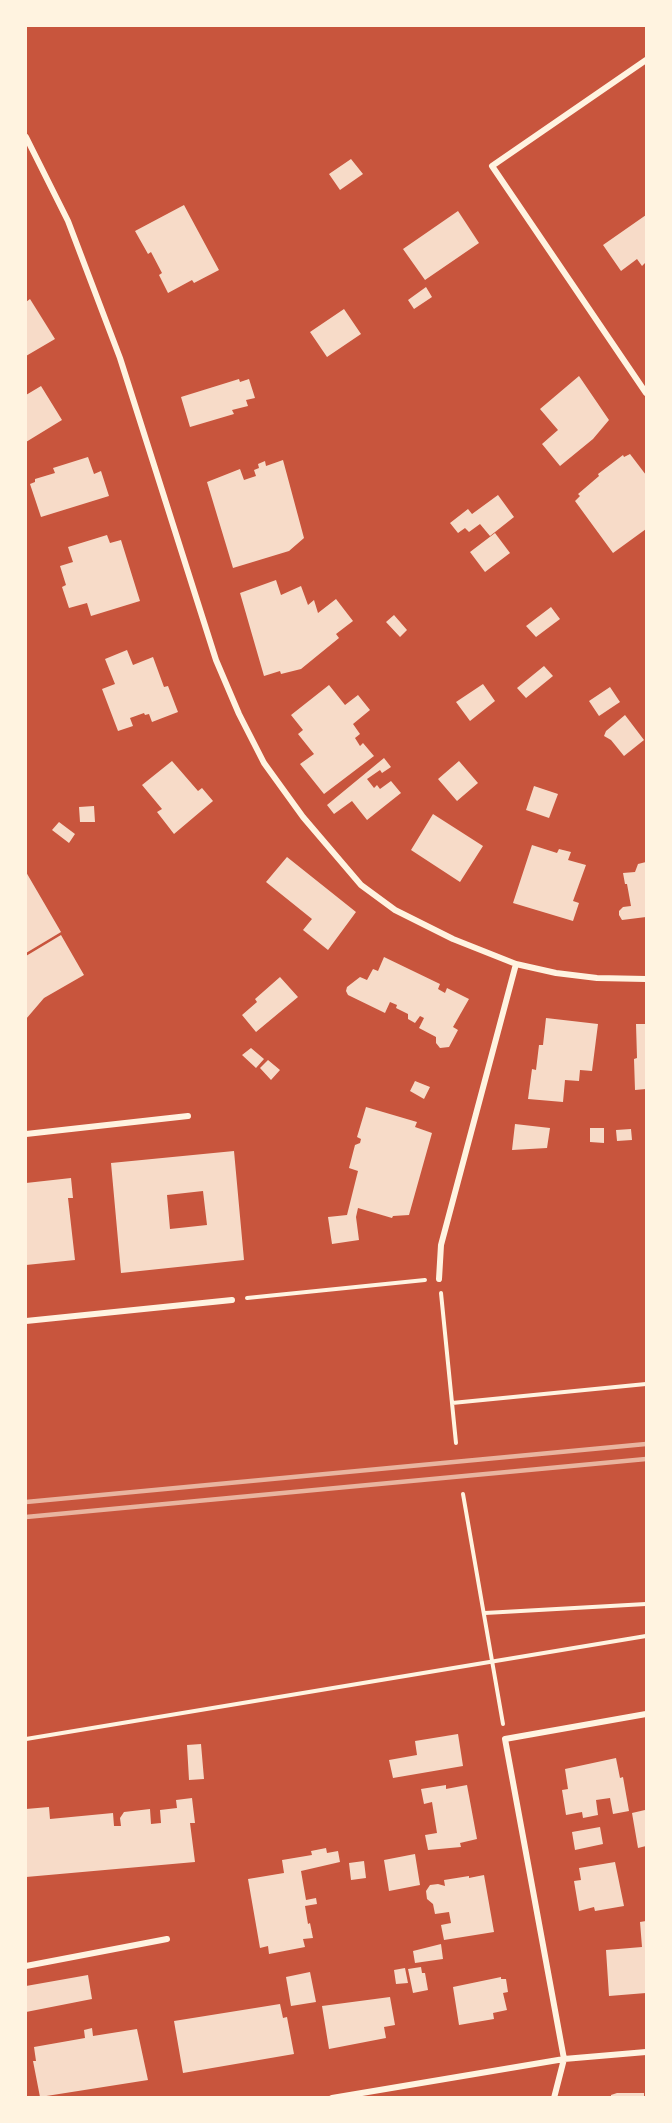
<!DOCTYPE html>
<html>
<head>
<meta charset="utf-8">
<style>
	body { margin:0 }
	#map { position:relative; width:672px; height:2123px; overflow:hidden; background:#c8553d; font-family:"Exo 2",sans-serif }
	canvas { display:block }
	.frame { position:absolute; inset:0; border:27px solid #fff3e0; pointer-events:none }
</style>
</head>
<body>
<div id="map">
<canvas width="672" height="2123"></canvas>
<div class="frame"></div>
</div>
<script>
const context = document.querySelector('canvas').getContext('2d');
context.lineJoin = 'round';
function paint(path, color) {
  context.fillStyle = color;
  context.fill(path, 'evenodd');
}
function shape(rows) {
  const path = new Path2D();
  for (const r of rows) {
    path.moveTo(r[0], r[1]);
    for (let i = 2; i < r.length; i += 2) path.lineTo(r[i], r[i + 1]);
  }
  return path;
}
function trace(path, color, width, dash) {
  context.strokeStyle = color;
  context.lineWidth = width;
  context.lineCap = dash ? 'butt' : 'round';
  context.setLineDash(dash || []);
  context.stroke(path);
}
const building = shape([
	[351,159,363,174,340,190,329,174],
	[184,205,219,270,194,283,192,280,168,293,159,275,162,273,151,252,148,254,135,231],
	[458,211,479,243,425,280,403,249],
	[646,215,646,262,642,266,637,259,621,271,603,245],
	[426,287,432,297,414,309,408,300],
	[30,299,55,339,26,356,26,302],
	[344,309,361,334,327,357,310,332],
	[579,376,609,420,593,439,560,466,542,444,558,430,540,409],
	[239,379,240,382,249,379,255,398,246,400,248,406,232,410,234,414,190,427,181,397],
	[41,386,62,420,26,442,26,395],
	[630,454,646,475,646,529,613,553,575,501,580,496,578,494,599,476,598,474,623,455,624,457],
	[88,457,94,474,101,471,109,496,41,517,30,484,35,482,35,479,55,473,53,468],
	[283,460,304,538,289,551,233,568,207,482,240,469,244,480,256,476,254,470,259,468,258,464,265,461,266,466],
	[498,495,514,517,490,536,480,524,469,532,465,528,458,533,450,523,468,509,472,514],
	[495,533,510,553,485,572,470,552],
	[107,535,110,543,121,540,140,601,91,616,87,603,69,608,62,587,66,585,60,566,73,562,68,547],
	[276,580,281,595,301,586,308,605,314,600,318,613,336,599,353,621,336,634,339,638,301,669,281,674,280,671,264,676,240,593],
	[551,607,560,619,536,637,526,626],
	[394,615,407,630,400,637,386,622],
	[127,650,133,665,153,657,164,687,168,686,178,712,152,722,149,714,145,715,144,713,130,718,133,726,118,731,102,689,115,684,105,659],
	[544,666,553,676,526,698,517,688],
	[483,684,495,701,470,721,456,702],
	[329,685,345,705,358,695,370,710,353,724,360,734,355,738,360,746,363,743,374,756,324,794,300,764,314,754,298,734,303,730,291,715],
	[610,687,620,702,599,716,589,701],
	[625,715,644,740,624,756,611,740,604,736,606,731],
	[384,758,391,767,382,773,380,770,367,779,374,788,377,785,380,789,391,781,401,793,367,820,352,801,334,814,327,805],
	[172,761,198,791,202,788,213,801,174,834,157,812,162,809,142,785],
	[459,761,478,783,457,801,438,779],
	[534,786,558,794,549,818,526,810],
	[94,806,95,822,80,822,79,807],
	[433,814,483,846,460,882,411,850],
	[59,822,75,834,69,843,52,830],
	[532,845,557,853,559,849,571,852,568,860,586,865,573,901,579,903,573,921,513,903],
	[287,857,356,912,328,950,303,930,312,919,266,882],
	[646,862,646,917,622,920,619,915,619,911,623,907,631,906,627,884,625,884,623,873,635,872,638,864],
	[26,872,61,932,26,953],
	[61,935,84,975,44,998,26,1019,26,956],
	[384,957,440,984,438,989,445,993,447,988,469,999,453,1027,458,1030,449,1047,440,1048,436,1043,436,1037,419,1028,424,1018,420,1016,415,1023,408,1019,408,1014,396,1008,397,1005,390,1002,385,1013,348,995,346,991,347,987,360,977,367,980,373,969,378,971],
	[280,977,298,997,256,1032,242,1015,257,1002,255,999],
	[546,1018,598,1024,592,1071,580,1070,579,1081,565,1080,563,1102,528,1099,532,1069,536,1070,539,1045,543,1045],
	[636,1024,646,1024,646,1089,635,1090,634,1059,637,1058],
	[251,1048,264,1059,256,1068,242,1055],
	[268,1060,280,1070,271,1080,260,1068],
	[415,1081,430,1087,424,1099,410,1091],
	[366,1107,417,1122,415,1127,432,1133,409,1215,393,1216,392,1218,358,1208,356,1217,359,1240,332,1244,328,1217,347,1215,358,1171,349,1168,355,1145,360,1143,361,1139,357,1137],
	[515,1124,550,1128,547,1148,512,1150],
	[590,1128,604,1128,604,1143,590,1142],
	[631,1129,632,1140,617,1141,616,1130],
	[234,1151,244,1260,121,1273,111,1163],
	[203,1191,207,1225,170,1229,167,1195],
	[71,1178,73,1198,68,1198,75,1260,26,1265,26,1183],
	[458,1734,463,1766,393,1778,389,1760,417,1755,415,1741],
	[201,1744,204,1779,189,1780,187,1745],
	[616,1758,620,1778,623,1777,629,1811,613,1814,610,1798,596,1800,598,1815,583,1818,582,1812,566,1815,562,1790,568,1789,565,1769],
	[446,1785,446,1789,467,1785,477,1839,460,1843,461,1847,428,1850,425,1835,437,1833,432,1802,424,1804,421,1789],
	[192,1798,195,1823,190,1823,195,1862,26,1877,26,1809,49,1807,50,1819,113,1813,114,1826,121,1826,120,1818,124,1812,150,1809,151,1824,161,1823,160,1810,177,1808,176,1800],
	[645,1810,646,1846,638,1848,632,1813],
	[600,1827,603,1844,575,1850,572,1832],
	[326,1848,327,1853,338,1851,340,1862,301,1871,306,1900,316,1898,317,1904,305,1906,308,1924,310,1923,313,1938,303,1939,305,1947,269,1954,268,1946,260,1948,248,1879,284,1873,282,1860,312,1855,311,1851],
	[415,1854,420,1885,389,1891,384,1860],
	[364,1861,366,1878,351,1880,349,1863],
	[615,1862,624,1906,595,1911,594,1907,579,1911,574,1881,581,1880,579,1868],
	[484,1875,494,1932,444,1940,441,1925,451,1923,449,1912,435,1914,433,1904,427,1899,426,1891,430,1885,438,1884,445,1886,444,1880,469,1876,469,1878],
	[646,1921,646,1993,609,1996,606,1950,642,1947,640,1922],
	[441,1944,443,1959,415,1963,413,1951],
	[421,1967,422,1973,425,1973,428,1990,413,1993,408,1969],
	[405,1968,408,1983,396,1984,394,1970],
	[310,1972,316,2002,291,2006,286,1977],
	[88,1975,92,1999,26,2012,26,1986],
	[501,1977,501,1979,506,1979,508,1992,503,1993,507,2010,493,2013,494,2019,459,2025,453,1987],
	[390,1997,395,2025,384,2027,386,2038,329,2049,322,2006],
	[280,2004,283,2018,287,2017,294,2054,183,2073,174,2021],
	[92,2028,93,2036,137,2029,148,2080,40,2097,33,2061,36,2061,34,2047,85,2038,84,2030],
	[617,2093,644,2093,644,2097,611,2097,611,2095]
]);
const path = shape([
	[441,1293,456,1443],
	[247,1298,425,1280],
	[452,1403,646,1384],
	[463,1494,503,1724],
	[485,1613,646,1604],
	[26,1739,646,1636]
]);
const minor = shape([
	[646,60,492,166,646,393],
	[26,137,68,221,120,358,216,660,239,714,264,763,303,817,361,885,395,910,453,939,516,964,556,973,597,978,646,979],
	[26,1134,188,1116],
	[439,1279,441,1245,516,964],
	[26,1321,232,1300],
	[26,1966,167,1939],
	[332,2098,564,2059,646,2052],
	[554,2098,564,2059,505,1739,646,1714]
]);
const rail = shape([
	[26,1502,646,1444],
	[26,1517,646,1459]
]);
paint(building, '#f7dbc8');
trace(path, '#fff3e0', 4);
trace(minor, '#fff3e0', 6);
trace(rail, '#e9b49f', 4.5);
</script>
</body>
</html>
